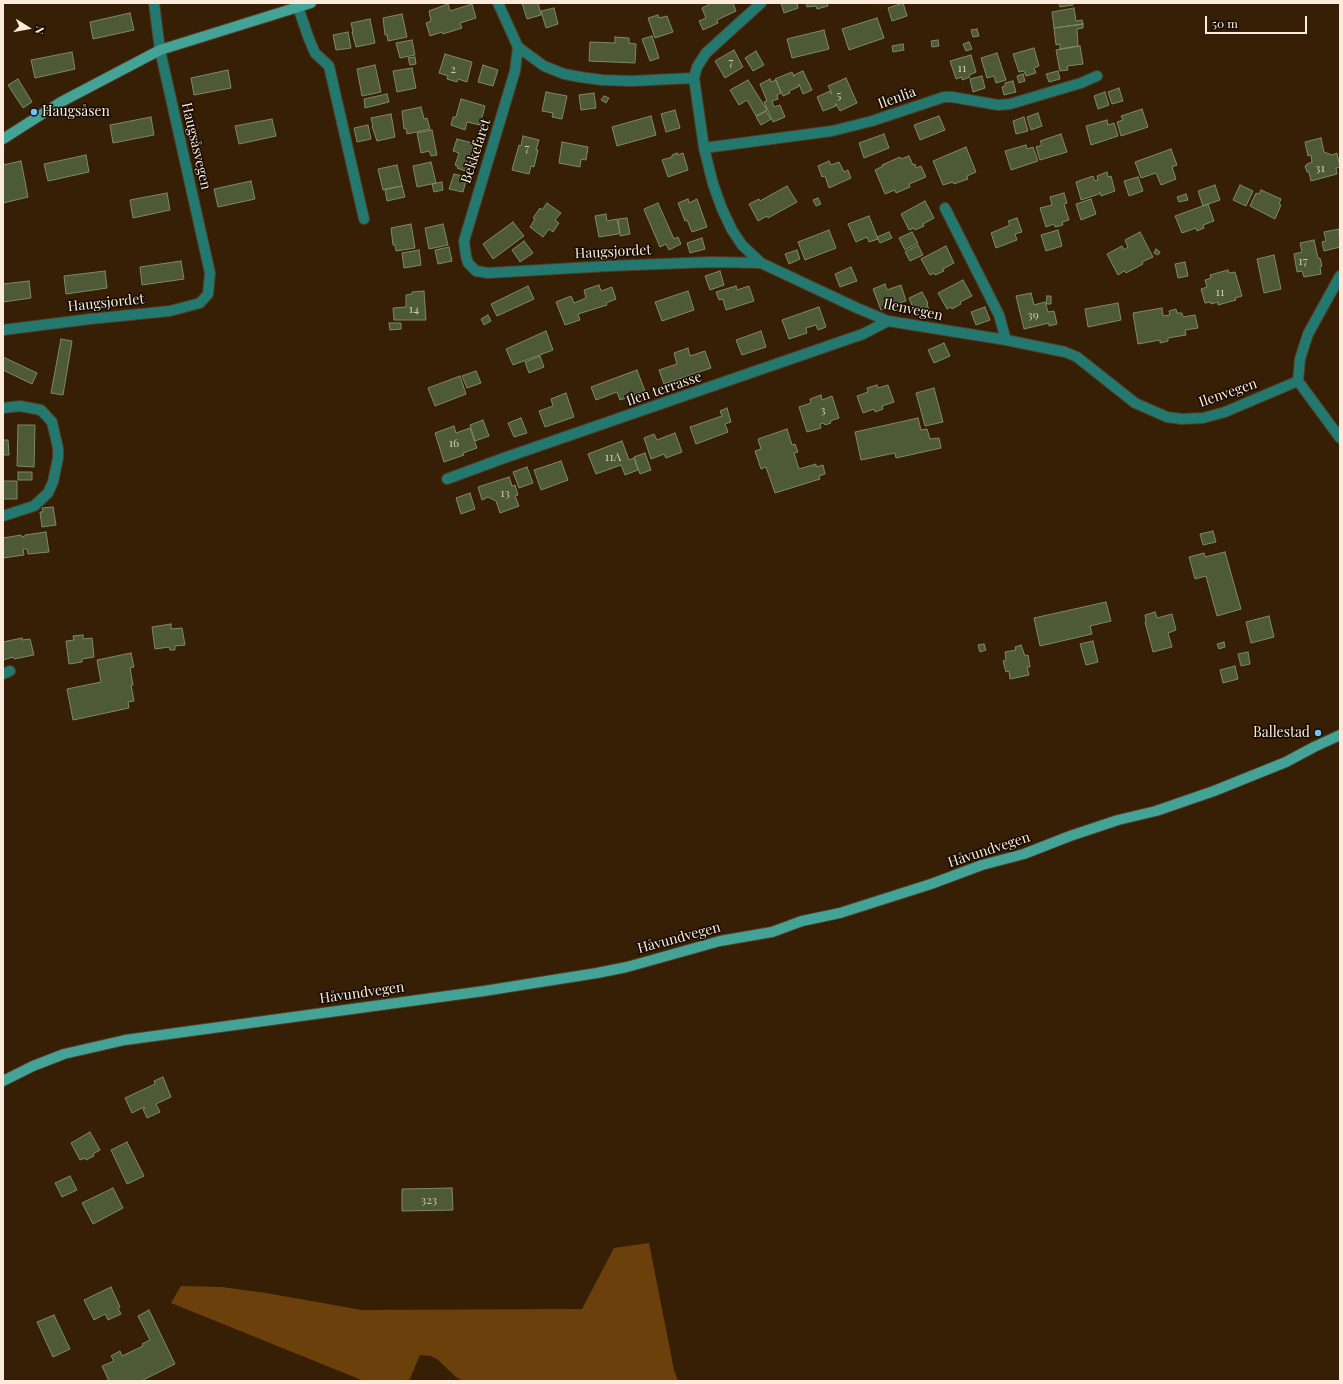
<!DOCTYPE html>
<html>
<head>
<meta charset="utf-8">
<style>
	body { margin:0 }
	#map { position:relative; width:1343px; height:1384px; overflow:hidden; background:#371f05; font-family:"Playfair Display",serif }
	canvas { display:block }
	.frame { position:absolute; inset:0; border:4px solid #fcebdc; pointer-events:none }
	.north { position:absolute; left:8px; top:8px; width:40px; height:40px; -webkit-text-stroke:3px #160c03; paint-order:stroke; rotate:101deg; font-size:11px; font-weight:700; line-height:16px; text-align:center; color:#fcebdc }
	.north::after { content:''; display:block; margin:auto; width:14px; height:18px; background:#fcebdc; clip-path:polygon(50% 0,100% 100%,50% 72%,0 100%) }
	.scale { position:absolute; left:1205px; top:16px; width:102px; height:18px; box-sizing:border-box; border:2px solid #fcebdc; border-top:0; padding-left:5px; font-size:12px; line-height:14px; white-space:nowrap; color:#fcebdc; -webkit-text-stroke:3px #160c03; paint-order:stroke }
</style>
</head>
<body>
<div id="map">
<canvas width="1343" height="1384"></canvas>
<div class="frame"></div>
<div class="north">N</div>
<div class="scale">50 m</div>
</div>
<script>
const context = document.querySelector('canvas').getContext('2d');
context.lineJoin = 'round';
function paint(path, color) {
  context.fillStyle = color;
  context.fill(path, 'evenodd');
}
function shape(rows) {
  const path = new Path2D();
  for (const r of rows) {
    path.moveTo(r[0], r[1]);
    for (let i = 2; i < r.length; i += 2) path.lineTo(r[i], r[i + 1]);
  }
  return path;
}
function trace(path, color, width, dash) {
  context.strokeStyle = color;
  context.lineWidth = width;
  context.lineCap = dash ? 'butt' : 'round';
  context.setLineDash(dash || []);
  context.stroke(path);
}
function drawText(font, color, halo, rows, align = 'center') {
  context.font = font + ' "Playfair Display",serif';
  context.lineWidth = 3;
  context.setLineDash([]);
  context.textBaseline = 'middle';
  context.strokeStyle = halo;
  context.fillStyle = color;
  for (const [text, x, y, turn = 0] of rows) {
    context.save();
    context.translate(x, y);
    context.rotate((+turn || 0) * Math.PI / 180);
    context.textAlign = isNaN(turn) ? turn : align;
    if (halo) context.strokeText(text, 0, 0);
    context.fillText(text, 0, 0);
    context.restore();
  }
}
const built = shape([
	[870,3,900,3,880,10]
]);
const green = shape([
	[649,1243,674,1370,678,1381,463,1381,456,1377,437,1359,431,1356,420,1355,409,1381,364,1381,171,1303,181,1286,222,1287,266,1293,362,1310,582,1309,614,1248]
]);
const building = shape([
	[522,3,538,3,541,15,527,19,522,3],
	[712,3,733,3,736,11,717,20,718,23,703,30,699,21,706,18,702,8,712,3],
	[781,3,797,3,798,8,784,13,781,3],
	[806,3,827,3,828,6,817,9,816,6,807,7,806,3],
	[903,3,907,16,892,21,888,8,903,3],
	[1059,3,1073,3,1073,5,1060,7,1059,3],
	[448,4,450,11,472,4,476,18,460,23,462,28,443,34,442,32,430,36,426,23,431,21,429,11,448,4],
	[554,8,558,24,546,28,541,11,554,8],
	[1074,8,1076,21,1082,20,1083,24,1054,28,1052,12,1074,8],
	[130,13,134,30,93,39,90,22,130,13],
	[402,14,407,37,388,41,387,35,385,35,383,18,402,14],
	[658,15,659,18,667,16,673,32,655,38,648,18,658,15],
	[877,18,884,38,849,50,842,29,877,18],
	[370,19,375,43,356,47,352,32,353,32,351,23,370,19],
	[1083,24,1083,28,1077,29,1078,46,1060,49,1060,44,1056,45,1054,28,1083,24],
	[977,29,979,36,973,37,971,30,977,29],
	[824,30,829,49,792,58,787,39,824,30],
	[348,32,351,48,336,50,333,35,348,32],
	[652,36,659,58,650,61,642,39,652,36],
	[615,37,629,38,629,43,636,44,635,63,589,61,590,42,615,43,615,37],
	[412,40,415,55,400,58,396,43,412,40],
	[938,40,939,46,932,47,931,41,938,40],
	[969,42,972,49,966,51,963,44,969,42],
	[903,44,904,50,893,52,892,46,903,44],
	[1080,46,1083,64,1067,66,1068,70,1060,71,1056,50,1080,46],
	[1034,48,1039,66,1034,68,1036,73,1026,76,1024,71,1019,72,1013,54,1034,48],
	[734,50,743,67,725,78,715,61,734,50],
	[756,51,764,65,753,71,745,58,756,51],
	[72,52,75,69,35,78,31,60,72,52],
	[997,53,1006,80,996,83,994,76,987,78,981,58,997,53],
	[445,54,472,62,467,82,458,79,457,82,447,79,448,76,439,73,445,54],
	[971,55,976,72,969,75,970,77,962,80,962,77,956,79,950,61,971,55],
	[415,57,416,64,410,65,408,58,415,57],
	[375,65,381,92,362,96,357,69,375,65],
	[483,65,498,70,493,86,478,82,483,65],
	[412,68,416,88,397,92,393,71,412,68],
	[228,70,231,88,194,95,191,78,228,70],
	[803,71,812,90,803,94,799,84,798,87,789,91,790,93,783,96,775,79,792,72,794,77,794,75,803,71],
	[1058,71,1060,79,1049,82,1046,74,1058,71],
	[1023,74,1025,81,1019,83,1017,76,1023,74],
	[982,76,985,88,973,92,970,79,982,76],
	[846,78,857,103,840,111,836,104,835,104,836,106,823,111,817,97,830,91,831,94,832,93,828,86,846,78],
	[18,79,32,102,23,108,8,85,18,79],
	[770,79,771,82,776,80,781,93,777,95,778,99,772,101,774,107,780,105,785,117,773,122,764,102,767,101,760,84,770,79],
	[748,80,767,110,756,116,747,100,739,105,730,90,748,80],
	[1013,81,1016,92,1004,95,1002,87,1005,86,1005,83,1013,81],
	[1119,88,1123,101,1112,104,1108,92,1119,88],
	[546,92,567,96,562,119,552,117,553,113,542,111,546,92],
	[1105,92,1109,105,1098,109,1094,96,1105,92],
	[594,93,596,108,581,110,579,95,594,93],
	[387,94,389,102,365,108,364,99,387,94],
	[604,96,609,98,606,103,601,100,604,96],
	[461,99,485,106,480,125,467,122,465,130,451,125,453,117,456,117,461,99],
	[421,107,424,119,427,118,430,129,407,134,406,128,404,129,402,111,421,107],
	[1142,109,1148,127,1121,136,1117,122,1123,120,1121,116,1142,109],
	[675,110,680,128,666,132,661,114,675,110],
	[766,111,771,119,761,125,756,117,766,111],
	[1038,113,1042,126,1031,130,1027,117,1038,113],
	[391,114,395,137,377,141,372,126,373,126,371,118,391,114],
	[651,116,656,135,617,146,612,127,651,116],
	[939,116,945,130,920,140,914,125,939,116],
	[151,117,154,135,113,143,110,125,151,117],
	[1024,117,1028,131,1016,134,1013,121,1024,117],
	[272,119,276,136,239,144,235,126,272,119],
	[1107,120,1108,125,1114,123,1118,136,1091,145,1086,126,1107,120],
	[368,125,371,139,357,142,354,128,368,125],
	[432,130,437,155,431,156,429,151,421,153,417,133,432,130],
	[884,134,889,148,864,158,859,143,884,134],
	[1061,134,1067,152,1040,160,1036,147,1042,145,1040,141,1061,134],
	[523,136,539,140,536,150,538,150,534,167,531,166,529,174,512,170,519,145,521,146,523,136],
	[1321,138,1324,152,1332,155,1337,153,1340,167,1336,168,1337,174,1311,181,1309,172,1307,172,1305,166,1307,165,1307,164,1312,162,1311,155,1308,156,1305,142,1321,138],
	[457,139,480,145,472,170,469,169,468,172,457,168,458,166,455,165,459,153,453,151,457,139],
	[562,142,588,147,586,160,581,159,580,167,559,163,562,142],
	[1026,145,1027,149,1033,147,1038,161,1011,170,1005,151,1026,145],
	[966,147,976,172,967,176,968,179,954,184,953,182,943,185,933,161,966,147],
	[1171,149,1177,165,1172,167,1176,179,1161,185,1156,173,1141,178,1135,162,1171,149],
	[677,153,677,155,683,153,688,170,668,177,662,160,672,157,672,155,677,153],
	[86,155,89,172,48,181,44,164,86,155],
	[909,156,913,165,915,164,916,168,921,166,926,177,909,184,910,187,896,193,895,190,885,194,875,170,883,166,882,165,900,157,901,159,909,156],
	[21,161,28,197,3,203,3,165,21,161],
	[829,161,831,165,839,162,844,172,848,170,851,178,829,188,825,176,822,177,818,166,829,161],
	[431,162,436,183,417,187,413,166,431,162],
	[397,165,402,186,383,190,378,169,397,165],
	[1107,172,1108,177,1111,176,1115,191,1101,196,1100,192,1099,194,1081,200,1076,182,1093,176,1095,181,1098,180,1097,176,1107,172],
	[454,174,467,177,463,192,449,189,454,174],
	[1138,177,1143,191,1129,196,1124,181,1138,177],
	[251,181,255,199,218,207,214,189,251,181],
	[442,182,443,190,434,192,432,184,442,182],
	[1215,185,1220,200,1203,206,1198,191,1215,185],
	[1240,185,1253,191,1246,206,1233,200,1240,185],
	[402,186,405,197,387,201,385,189,402,186],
	[787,186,797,202,768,218,767,216,758,221,749,204,759,199,760,201,787,186],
	[1261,190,1281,199,1279,204,1281,205,1275,219,1250,206,1256,193,1259,194,1261,190],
	[167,193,170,210,133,218,130,200,167,193],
	[1064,193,1067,203,1064,204,1069,220,1062,222,1063,225,1055,227,1054,224,1046,227,1040,208,1052,205,1050,197,1064,193],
	[1186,194,1188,200,1179,202,1177,197,1186,194],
	[818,198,821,204,816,206,813,200,818,198],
	[688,199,689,203,697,199,707,227,692,232,687,220,685,221,678,203,688,199],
	[1091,199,1096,214,1081,220,1076,204,1091,199],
	[925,201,934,218,923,224,924,226,915,230,914,228,909,230,901,214,925,201],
	[547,203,561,213,555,220,559,223,553,232,549,229,543,237,530,227,535,219,533,218,540,208,542,210,547,203],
	[658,203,674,239,678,237,681,244,669,250,666,244,660,247,645,212,644,209,658,203],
	[1208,204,1214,221,1203,225,1204,228,1197,231,1196,228,1182,233,1175,216,1208,204],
	[606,214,607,221,617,219,620,233,618,233,618,234,599,237,595,216,606,214],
	[869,216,878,239,869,242,867,237,856,242,848,224,869,216],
	[627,218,630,234,620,236,618,219,627,218],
	[1017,218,1022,232,1015,234,1017,240,996,248,991,233,1010,225,1008,221,1017,218],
	[513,222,524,236,493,259,483,244,513,222],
	[411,224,415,248,396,251,395,245,393,245,391,228,411,224],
	[443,224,448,245,429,249,425,228,443,224],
	[1339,229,1340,247,1324,251,1322,242,1326,241,1324,232,1339,229],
	[829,230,836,248,805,260,798,242,829,230],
	[1058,230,1062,246,1046,251,1041,235,1058,230],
	[889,232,892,238,880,243,877,237,889,232],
	[912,232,918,243,905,250,899,238,912,232],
	[1140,232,1153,257,1142,262,1143,264,1126,273,1124,271,1118,275,1107,254,1122,246,1124,250,1128,247,1125,240,1140,232],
	[702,238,705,249,690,253,687,243,702,238],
	[1314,240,1318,258,1320,258,1322,266,1320,267,1321,274,1304,277,1302,271,1297,272,1294,254,1302,252,1300,243,1314,240],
	[524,241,533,253,520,262,512,250,524,241],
	[918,245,923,255,910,261,905,252,918,245],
	[946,246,954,263,943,269,944,271,935,275,934,273,930,275,921,259,946,246],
	[449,247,452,261,438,264,435,250,449,247],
	[1156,249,1160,252,1158,255,1154,253,1156,249],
	[419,250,421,265,404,268,402,253,419,250],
	[797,250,800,259,789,264,785,254,797,250],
	[1274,255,1281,289,1264,293,1257,259,1274,255],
	[181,261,184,279,142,285,140,267,181,261],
	[1185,262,1188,276,1178,278,1175,264,1185,262],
	[851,267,857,281,840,287,835,274,851,267],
	[1228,270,1229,273,1235,272,1242,296,1235,298,1236,300,1218,305,1218,302,1211,304,1211,302,1205,303,1201,289,1207,287,1205,280,1211,278,1210,275,1228,270],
	[105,271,107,288,66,294,64,276,105,271],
	[720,271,724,285,710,290,705,276,720,271],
	[963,280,972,296,960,302,961,304,952,309,951,307,947,309,938,293,963,280],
	[29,281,31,298,3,302,3,284,29,281],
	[885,284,887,290,901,285,906,301,899,303,900,306,890,310,889,307,881,310,873,289,885,284],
	[599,285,601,291,612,287,616,299,606,303,607,305,578,314,580,320,565,325,556,302,571,296,574,303,586,298,584,290,599,285],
	[528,286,534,299,497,316,491,304,528,286],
	[736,286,737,290,749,286,754,301,726,310,723,299,719,300,716,292,736,286],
	[424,291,426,320,394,320,393,308,406,307,406,295,412,294,412,292,424,291],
	[688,291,694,310,662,321,655,302,688,291],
	[922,292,928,303,927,304,929,310,916,315,909,298,922,292],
	[1031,293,1034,305,1045,302,1048,312,1054,311,1057,324,1049,326,1049,323,1024,329,1016,296,1031,293],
	[1047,296,1051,296,1051,304,1046,304,1047,296],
	[1118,303,1121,320,1088,327,1085,309,1118,303],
	[819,307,826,327,818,330,816,325,806,328,807,333,789,339,782,320,819,307],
	[985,307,990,320,976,325,971,312,985,307],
	[1162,308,1163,316,1170,315,1169,311,1176,309,1177,313,1182,313,1183,317,1195,315,1198,328,1185,330,1186,335,1168,338,1168,341,1160,343,1160,340,1138,344,1133,313,1162,308],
	[488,315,491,321,484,325,481,319,488,315],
	[389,323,401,323,401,329,390,330,389,323],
	[546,331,553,350,513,365,506,349,546,331],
	[761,331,766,347,742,355,736,340,761,331],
	[61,339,72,341,63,395,51,393,61,339],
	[944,343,950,356,934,363,928,350,944,343],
	[688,348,690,356,705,351,711,368,664,384,659,370,677,364,674,353,688,348],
	[540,356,544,367,529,373,525,362,540,356],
	[3,357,37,373,32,384,3,370,3,357],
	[637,370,645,391,620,400,617,392,596,400,591,387,637,370],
	[476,371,481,383,467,388,462,376,476,371],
	[460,376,466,394,435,406,428,388,460,376],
	[877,385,878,388,888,385,894,402,882,406,883,409,875,412,874,409,863,413,857,396,868,392,867,388,877,385],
	[934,388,943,422,925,426,916,393,934,388],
	[566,393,574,417,545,427,539,411,553,406,551,399,566,393],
	[821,395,822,400,832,396,839,418,830,421,831,423,825,425,824,423,820,424,821,428,807,432,799,407,811,403,810,399,821,395],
	[727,408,731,422,725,424,728,432,696,444,690,427,722,416,720,411,727,408],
	[521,418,527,433,514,437,508,423,521,418],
	[918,418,921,430,927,429,930,439,939,438,941,448,896,458,895,453,861,460,855,432,918,418],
	[483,420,489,436,475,441,470,425,483,420],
	[18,425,35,425,34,467,17,466,18,425],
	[454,426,456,433,470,428,477,448,463,453,464,455,444,462,435,433,454,426],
	[787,429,792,445,795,444,798,452,794,453,799,469,816,464,816,467,823,465,825,474,819,476,820,479,775,493,766,467,761,469,755,451,761,449,758,439,787,429],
	[675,433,682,452,666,458,664,454,651,459,644,438,654,434,657,440,675,433],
	[3,440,8,440,9,455,3,455,3,440],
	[622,441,629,460,634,458,638,470,625,475,621,465,596,474,588,454,622,441],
	[645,453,651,470,640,474,634,457,645,453],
	[561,461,568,480,541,490,534,470,561,461],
	[527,467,533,483,519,488,513,472,527,467],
	[18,472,32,472,32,480,18,480,18,472],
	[509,477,512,486,515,485,518,495,515,496,519,506,500,513,496,501,488,497,482,500,478,487,509,477],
	[3,481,17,481,17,499,3,499,3,481],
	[470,493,475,509,461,514,456,498,470,493],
	[53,507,56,525,42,527,40,512,43,512,42,508,53,507],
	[1213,531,1216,542,1203,545,1200,534,1213,531],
	[46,532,49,552,28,554,27,549,23,549,24,555,3,558,3,538,21,535,22,537,25,536,25,535,46,532],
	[1225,552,1241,609,1217,616,1206,576,1195,579,1189,557,1204,553,1205,557,1225,552],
	[1106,602,1111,621,1090,626,1092,634,1040,646,1034,618,1106,602],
	[1155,612,1157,618,1172,614,1176,630,1168,633,1172,647,1153,652,1145,622,1146,621,1145,615,1155,612],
	[1269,616,1274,637,1251,643,1246,622,1269,616],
	[171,624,171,629,182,628,185,645,175,646,175,650,170,650,169,647,155,649,152,627,171,624],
	[83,635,83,639,92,638,94,657,82,659,82,662,69,664,66,641,74,640,73,636,83,635],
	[22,638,22,640,30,639,34,655,14,659,13,657,3,660,3,642,22,638],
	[1093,641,1098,662,1086,665,1080,644,1093,641],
	[1224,642,1225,647,1219,649,1217,644,1224,642],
	[984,644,986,650,980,652,978,645,984,644],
	[1021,645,1025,656,1028,655,1030,667,1027,667,1029,675,1010,679,1009,671,1006,672,1003,661,1006,660,1005,652,1016,650,1015,647,1021,645],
	[1248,652,1250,664,1241,666,1238,654,1248,652],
	[131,653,134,667,130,668,133,685,131,685,134,701,128,702,129,708,73,720,67,689,101,682,97,660,131,653],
	[1235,666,1238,679,1223,683,1220,670,1235,666],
	[163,1077,171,1097,156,1104,160,1112,147,1118,143,1109,145,1108,144,1107,132,1113,125,1098,155,1084,154,1081,163,1077],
	[90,1132,100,1150,93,1154,94,1156,86,1160,85,1158,80,1160,71,1143,90,1132],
	[127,1142,144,1176,127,1184,111,1150,127,1142],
	[70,1176,77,1190,62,1197,55,1183,70,1176],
	[113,1188,123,1208,93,1224,82,1203,113,1188],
	[452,1188,453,1210,402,1211,402,1189,452,1188],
	[111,1287,120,1307,118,1308,121,1314,108,1320,105,1314,94,1320,84,1300,111,1287],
	[149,1310,175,1364,141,1381,109,1381,102,1366,114,1361,111,1356,120,1351,122,1356,143,1346,142,1344,150,1340,138,1316,149,1310],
	[54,1315,70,1349,53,1357,37,1322,54,1315]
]);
const street = shape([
	[498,3,518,47,515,71,464,241,466,256,468,263,476,271,488,273,609,266,711,262,761,263],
	[761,3,706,53,697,67,694,78,704,148,713,184,722,209,732,230,742,245,761,263,857,308,888,321,1006,340,1065,352,1077,357,1135,403,1167,417,1182,419,1203,418,1225,412,1298,381],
	[298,7,309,39,315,53,329,66,364,219],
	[518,47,544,66,564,74,580,77,602,80,631,81,694,78],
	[704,148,832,131,872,121,944,97,952,97,998,105,1010,104,1081,83,1097,76],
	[945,208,999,315,1006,340],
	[1340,276,1308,334,1300,359,1298,381,1340,438],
	[3,330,90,319,170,311,200,303,208,294,210,273,160,50,154,3],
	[3,408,20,406,41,410,52,422,58,448,58,458,53,482,48,493,34,506,3,516],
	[447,479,504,458,863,334,888,321],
	[3,674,10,671]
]);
const secondary = shape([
	[3,139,61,102,160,50,311,3],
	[3,1081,33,1066,64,1054,125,1040,484,991,597,973,627,967,720,941,772,932,802,921,840,913,931,884,982,865,1024,854,1070,836,1118,820,1156,811,1214,791,1286,762,1314,747,1340,735]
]);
const markers = [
	[34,112,4,"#78bff7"],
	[1318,733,4,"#78bff7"]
];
const numberNames = [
	["7",731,62],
	["11",962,68],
	["2",453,69],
	["5",839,95],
	["7",527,148],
	["31",1320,168],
	["17",1303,261],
	["11",1220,292],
	["14",414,309],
	["39",1033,315],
	["3",823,410],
	["16",454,443],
	["11A",613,457],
	["13",505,493],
	["323",429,1200]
];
const streetNames = [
	["Ilenlia",897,98,-20],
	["Haugsåsvegen",196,146,77],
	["Bekkefaret",476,151,-72],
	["Haugsjordet",613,252,-3],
	["Haugsjordet",106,303,-6],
	["Ilenvegen",913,310,12],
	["Ilen terrasse",664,389,-19],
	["Ilenvegen",1228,393,-19],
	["Håvundvegen",989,850,-18],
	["Håvundvegen",679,938,-15],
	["Håvundvegen",362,993,-8]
];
const poiNames = [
	["Haugsåsen",42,112],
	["Ballestad",1310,733,"right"]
];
paint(built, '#402201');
paint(green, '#6c400b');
paint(building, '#4d5937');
trace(building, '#7e8a67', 1);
trace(street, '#533c23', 12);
trace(secondary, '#533c23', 12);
trace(street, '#23796f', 10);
trace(secondary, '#43a396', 10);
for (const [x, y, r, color] of markers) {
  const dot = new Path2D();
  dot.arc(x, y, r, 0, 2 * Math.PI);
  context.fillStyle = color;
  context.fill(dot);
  trace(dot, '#160c03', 1.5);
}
drawText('12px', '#d0c6b3', null, numberNames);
drawText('14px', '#fcebdc', '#160c03', streetNames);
drawText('14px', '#fcebdc', '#160c03', poiNames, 'left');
</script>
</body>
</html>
